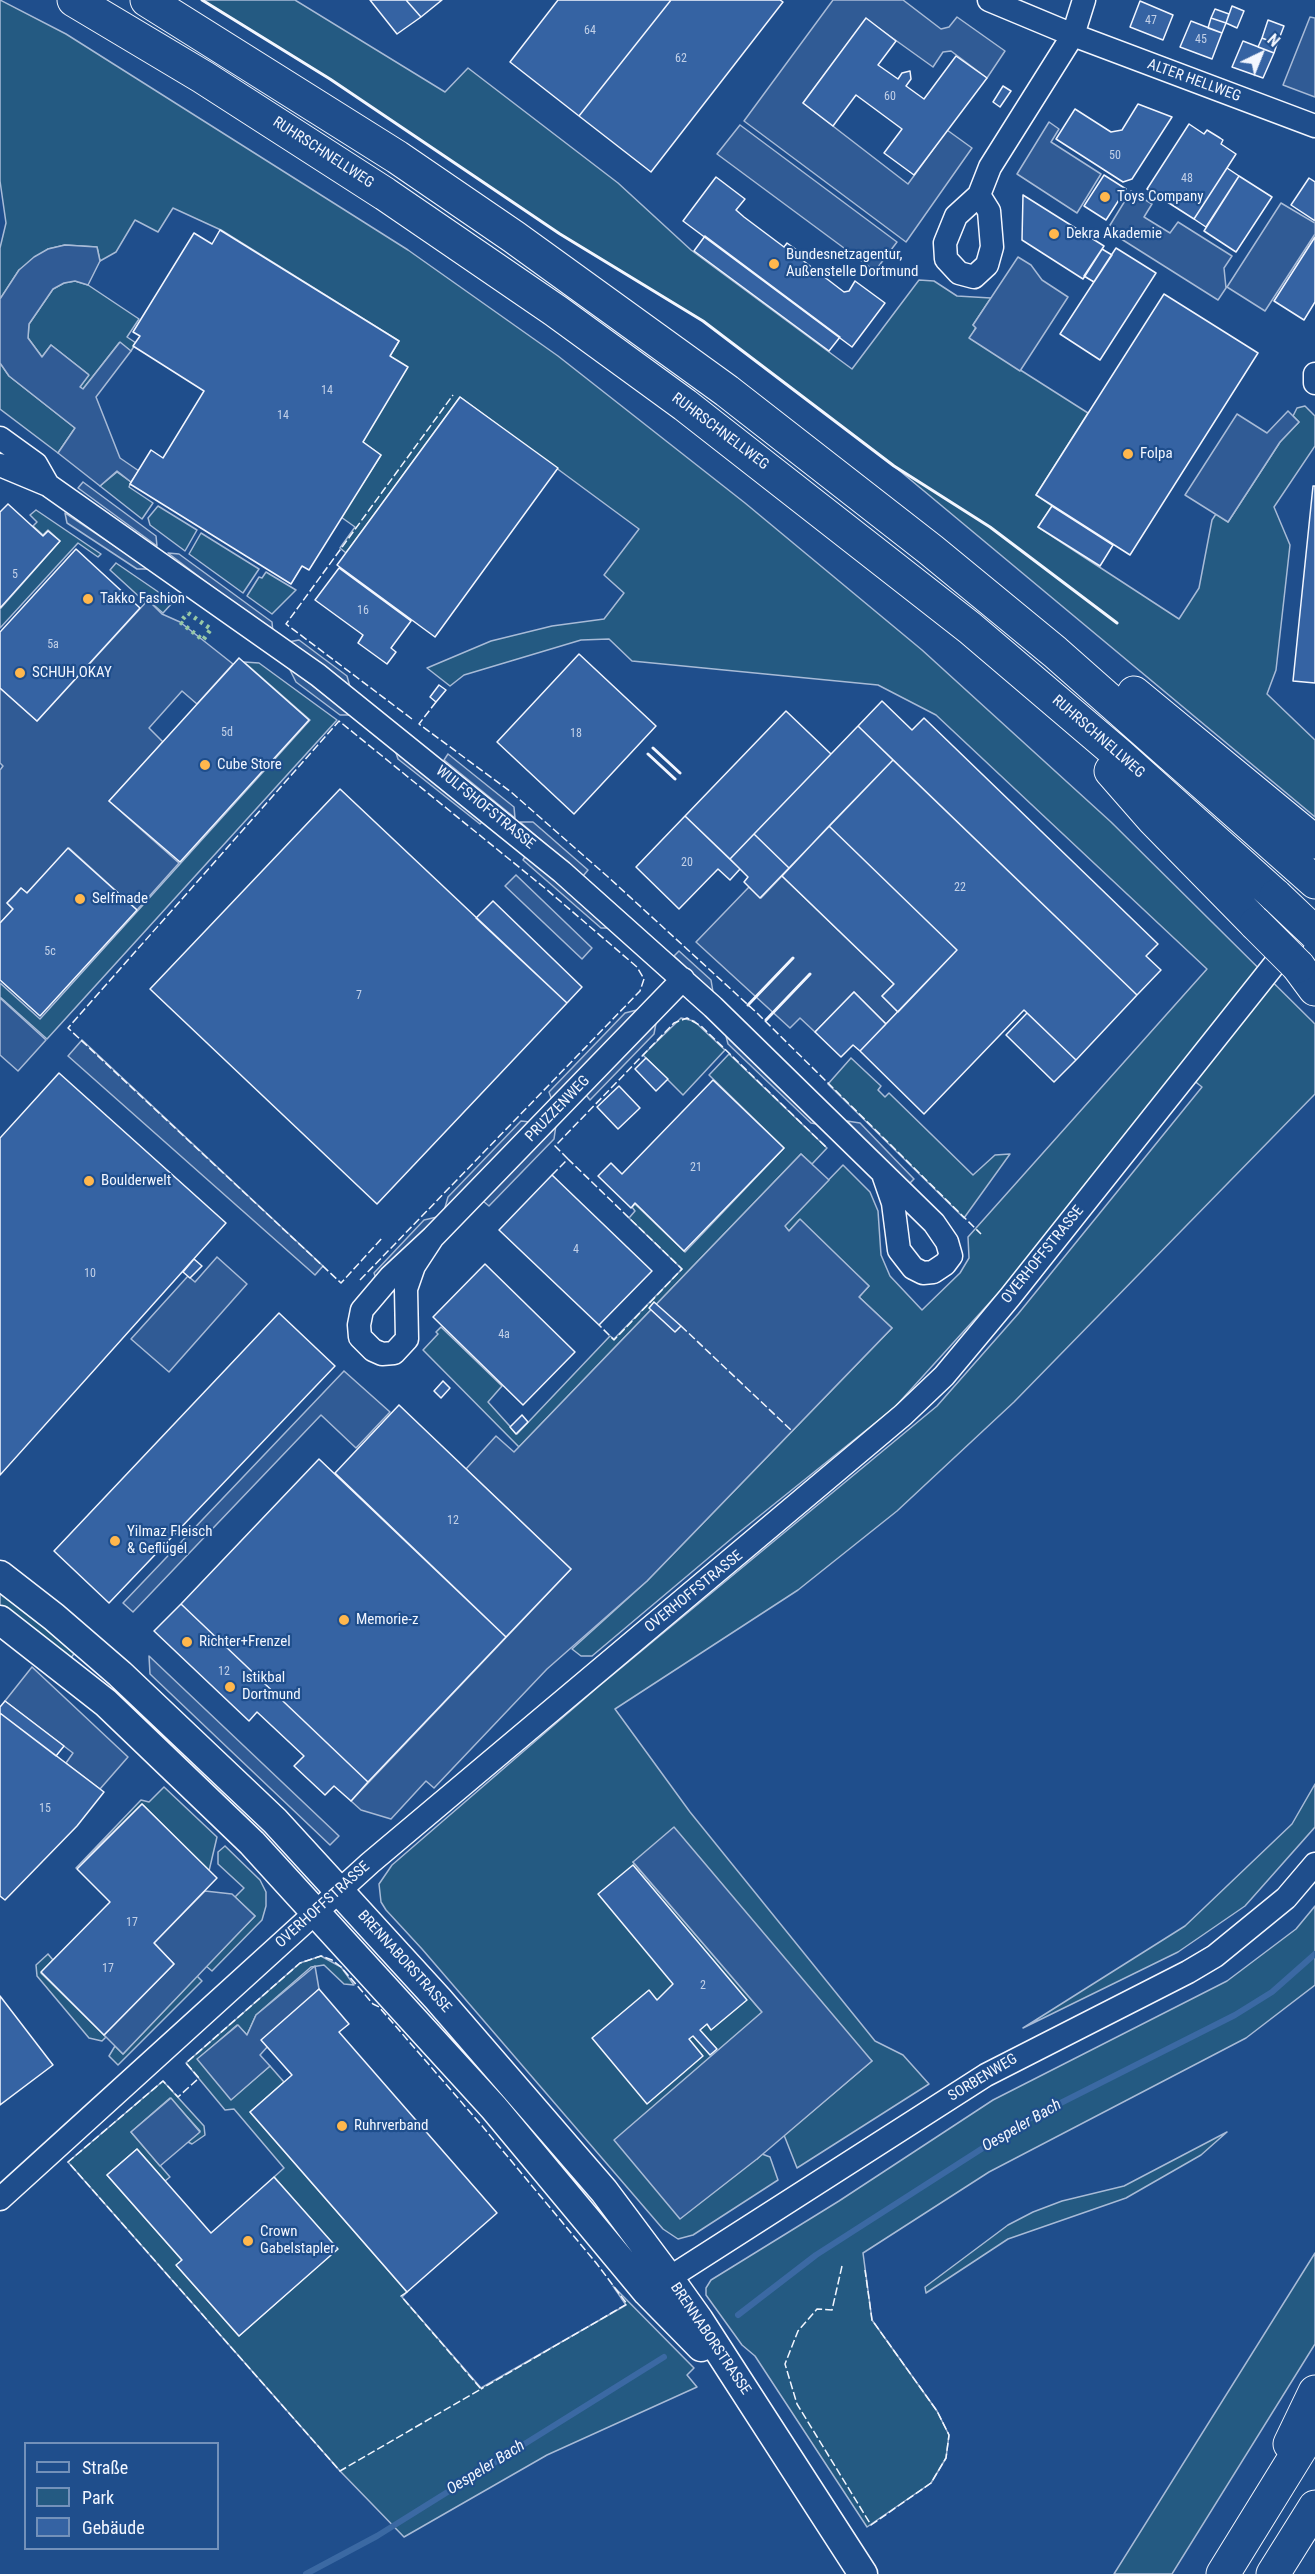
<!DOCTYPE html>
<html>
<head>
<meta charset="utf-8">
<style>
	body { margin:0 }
	#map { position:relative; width:1315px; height:2574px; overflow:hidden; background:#1f4e8c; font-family:"Roboto Condensed",sans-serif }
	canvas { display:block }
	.legend { position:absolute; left:24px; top:2442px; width:195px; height:108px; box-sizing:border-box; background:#1f4e8c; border:2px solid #7391ba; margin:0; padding:8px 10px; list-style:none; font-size:18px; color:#f2f6ff }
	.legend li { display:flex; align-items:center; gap:12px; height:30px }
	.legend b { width:30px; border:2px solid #7391ba }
	.north { position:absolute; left:1231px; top:24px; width:60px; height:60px; -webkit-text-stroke:4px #1f4e8c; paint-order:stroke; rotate:43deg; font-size:16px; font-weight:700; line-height:24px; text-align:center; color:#f2f6ff }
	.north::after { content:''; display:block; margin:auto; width:21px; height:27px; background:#f2f6ff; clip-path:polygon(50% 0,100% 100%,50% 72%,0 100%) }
</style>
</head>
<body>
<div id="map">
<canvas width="1315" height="2574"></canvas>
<ul class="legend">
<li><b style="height:8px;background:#1f4e8c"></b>Straße</li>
<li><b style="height:16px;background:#245a82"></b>Park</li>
<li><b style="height:16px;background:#3563a3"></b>Gebäude</li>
</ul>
<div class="north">N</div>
</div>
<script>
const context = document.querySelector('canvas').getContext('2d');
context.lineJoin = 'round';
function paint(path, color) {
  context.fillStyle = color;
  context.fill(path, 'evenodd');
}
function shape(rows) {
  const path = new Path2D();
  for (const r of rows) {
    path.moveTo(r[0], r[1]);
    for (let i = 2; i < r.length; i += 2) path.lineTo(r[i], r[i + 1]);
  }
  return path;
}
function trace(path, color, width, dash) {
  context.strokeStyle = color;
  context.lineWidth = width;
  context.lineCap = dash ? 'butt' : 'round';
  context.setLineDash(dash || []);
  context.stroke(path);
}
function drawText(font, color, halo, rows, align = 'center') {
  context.font = font + ' "Roboto Condensed",sans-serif';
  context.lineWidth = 4.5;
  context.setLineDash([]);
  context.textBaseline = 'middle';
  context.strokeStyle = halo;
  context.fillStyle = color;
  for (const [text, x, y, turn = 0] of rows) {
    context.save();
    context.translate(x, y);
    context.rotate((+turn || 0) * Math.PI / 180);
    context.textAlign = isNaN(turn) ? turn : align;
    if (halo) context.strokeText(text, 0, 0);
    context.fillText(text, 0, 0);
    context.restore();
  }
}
const green = shape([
	[0,0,66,34,408,250,558,356,745,503,922,650,1111,822,1315,1024,1315,1094,1014,1402,897,1511,798,1590,615,1709,690,1812,875,2041,903,2055,929,2084,797,2168,784,2135,872,2061,633,1862,762,2012,757,2159,762,2154,770,2157,778,2180,693,2235,678,2239,663,2229,422,1949,386,1910,381,1902,379,1884,392,1865,598,1687,937,1406,1018,1314,1202,1087,1178,1068,1002,1289,895,1407,737,1534,592,1656,581,1656,572,1649,647,1581,892,1328,859,1297,869,1286,799,1220,789,1231,784,1226,843,1165,870,1192,878,1211,881,1255,890,1276,922,1310,960,1273,969,1258,968,1237,1207,969,936,715,878,685,632,661,609,639,581,640,464,675,450,686,427,668,491,641,552,626,604,619,624,593,604,575,639,529,460,397,346,553,340,548,355,527,341,517,381,455,363,442,390,356,399,341,221,230,173,208,158,232,135,220,116,252,100,261,97,247,65,245,48,249,19,270,0,299,0,248,6,223,0,181,0,0],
	[202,0,295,0,445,92,468,68,618,183,691,250,852,369,919,280,934,281,957,296,991,298,973,325,976,327,970,338,1088,413,1036,495,1052,506,1038,527,1179,619,1199,588,1212,520,1216,514,1228,522,1280,442,1299,422,1293,416,1297,408,1305,406,1315,416,1315,446,1274,507,1290,545,1276,670,1267,694,1315,740,1315,817,894,466,703,321,560,234,330,79,202,0],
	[75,281,88,285,139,319,127,337,136,343,131,351,119,343,83,389,80,387,88,374,51,345,42,357,28,338,29,324,53,289,64,283,75,281],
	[0,363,9,376,75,428,58,453,0,409,0,363],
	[117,472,131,482,129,487,153,503,142,519,100,486,117,472],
	[158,506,197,530,185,551,150,525,148,518,158,506],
	[36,510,101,554,98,557,78,543,0,628,0,609,60,541,48,530,43,535,33,526,37,522,30,515,36,510],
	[201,533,259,569,243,593,189,554,201,533],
	[116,563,173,602,163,613,148,600,145,602,110,570,116,563],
	[266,572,296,590,272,614,247,596,259,577,262,578,266,572],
	[244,662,259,663,337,720,47,1039,0,997,0,983,40,1019,310,720,244,662],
	[681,1018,694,1021,725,1050,683,1095,643,1055,681,1018],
	[729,1054,827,1148,812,1164,801,1154,519,1447,423,1350,438,1334,436,1332,441,1327,502,1386,488,1402,517,1434,610,1336,614,1339,682,1269,629,1218,635,1211,632,1207,635,1204,685,1252,784,1148,709,1075,729,1054],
	[851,1058,881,1086,878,1090,885,1097,889,1093,973,1175,995,1155,1010,1154,964,1218,828,1084,851,1058],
	[0,1587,77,1650,70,1659,0,1608,0,1587],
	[1315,1784,1315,1827,1245,1906,1178,1952,1023,2028,1185,1926,1292,1824,1315,1784],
	[164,1787,217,1837,209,1871,142,1804,76,1868,141,1800,149,1802,164,1787],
	[225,1846,260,1880,266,1892,266,1906,262,1920,212,1971,206,1966,255,1916,235,1897,244,1888,218,1864,218,1852,225,1846],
	[1315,1906,1315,1985,1246,2038,989,2172,863,2253,872,2320,937,2411,949,2435,946,2458,931,2483,867,2527,755,2356,742,2345,706,2295,706,2288,711,2280,839,2201,993,2100,1227,1981,1296,1929,1315,1906],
	[48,1954,53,1960,41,1973,106,2037,102,2041,89,2038,37,1976,36,1965,48,1954],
	[321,1956,341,1967,354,1985,344,1984,324,1965,311,1967,256,2015,247,2035,237,2025,198,2059,231,2099,270,2066,284,2082,250,2112,407,2292,402,2297,481,2388,626,2305,613,2286,694,2368,687,2375,697,2387,547,2455,404,2537,340,2471,68,2162,163,2081,204,2126,205,2135,192,2144,188,2142,200,2131,170,2098,131,2132,170,2177,165,2181,137,2149,107,2175,182,2260,177,2266,239,2336,337,2249,274,2177,284,2168,234,2109,225,2110,186,2063,300,1963,321,1956],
	[197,1976,202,1981,118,2065,109,2056,115,2046,123,2054,197,1976],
	[1227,2132,1201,2155,1126,2198,1008,2239,926,2293,925,2287,1008,2225,1033,2212,1062,2201,1124,2186,1227,2132],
	[1315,2253,1315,2344,1172,2574,1114,2574,1315,2253]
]);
const parking = shape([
	[833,0,903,0,941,29,949,27,957,17,1005,51,987,78,951,51,943,52,933,67,866,19,803,103,908,184,947,130,972,148,906,242,744,121,833,0],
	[1310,17,1315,18,1315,97,1283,85,1310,17],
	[1049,122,1059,129,1051,142,1101,174,1077,213,1017,174,1049,122],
	[740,125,897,242,875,271,717,154,740,125],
	[1131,191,1152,204,1144,217,1170,233,1178,222,1232,256,1224,268,1226,288,1218,300,1107,230,1131,191],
	[1281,203,1315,223,1315,234,1265,311,1227,287,1281,203],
	[65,245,97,247,100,261,88,285,75,281,64,283,53,289,29,324,28,338,42,357,51,345,89,375,80,387,83,389,120,342,131,351,96,397,120,458,139,471,131,482,117,471,100,486,58,453,75,428,9,376,0,363,0,299,19,270,34,257,48,249,65,245],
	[1018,257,1031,265,1042,280,1068,297,1020,371,969,338,976,328,973,325,1018,257],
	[1288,411,1299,422,1280,442,1228,522,1185,495,1237,414,1267,433,1288,411],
	[83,482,156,536,157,546,78,488,83,482],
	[65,513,149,569,137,569,67,523,65,513],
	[168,553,179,554,272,622,273,633,168,553],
	[148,600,162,614,180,622,233,664,197,704,182,691,149,728,163,742,109,801,179,863,137,910,69,848,27,893,21,888,7,903,13,909,0,923,0,770,3,766,0,763,0,688,37,721,148,600],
	[299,640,347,676,350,687,288,642,299,640],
	[289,668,351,715,340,715,296,682,289,668],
	[394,747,484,820,480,824,398,759,394,747],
	[448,754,514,807,515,818,444,760,448,754],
	[520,822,533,822,588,870,583,876,520,822],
	[526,855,612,928,601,928,523,860,526,855],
	[516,875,592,948,582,959,505,886,516,875],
	[782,876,894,984,882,996,898,1012,886,1024,854,992,815,1032,800,1018,790,1028,696,942,749,887,761,898,782,876],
	[679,951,711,980,713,992,674,956,679,951],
	[0,998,46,1040,18,1071,0,1055,0,998],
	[637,1010,552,1100,549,1092,625,1013,637,1010],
	[656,1023,654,1034,590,1100,586,1095,656,1023],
	[725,1032,822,1125,811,1123,728,1044,725,1032],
	[82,1040,323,1266,315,1275,68,1056,82,1040],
	[521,1121,530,1122,444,1211,448,1197,521,1121],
	[847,1121,860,1123,914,1179,909,1184,847,1121],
	[556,1125,554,1139,489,1206,483,1201,556,1125],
	[801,1154,829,1180,785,1226,789,1231,800,1219,869,1286,859,1297,892,1328,647,1581,547,1669,434,1788,426,1781,391,1819,361,1810,351,1801,571,1569,466,1469,496,1436,514,1452,801,1154],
	[437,1217,377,1281,374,1273,424,1220,437,1217],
	[217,1257,247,1284,169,1372,131,1339,188,1276,195,1282,217,1257],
	[344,1371,390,1412,356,1448,321,1415,133,1612,123,1603,344,1371],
	[149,1656,339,1836,330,1845,150,1674,149,1656],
	[32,1667,128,1757,100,1789,66,1763,73,1753,5,1701,32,1667],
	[674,1827,872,2061,757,2159,680,2219,614,2140,762,2012,633,1862,674,1827],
	[205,1891,232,1894,255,1916,123,2054,104,2035,174,1964,154,1943,205,1891],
	[315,1966,319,1989,260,2055,270,2066,231,2100,197,2059,238,2025,247,2035,256,2015,315,1966],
	[171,2098,200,2132,160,2166,131,2132,171,2098]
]);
const stream = shape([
	[738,2315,816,2255,1025,2121,1235,2015,1272,1992,1315,1954],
	[306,2574,377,2536,664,2357]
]);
const building = shape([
	[370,0,406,0,421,17,397,34,370,0],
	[406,0,442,0,421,17,406,0],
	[558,0,671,0,579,116,510,62,558,0],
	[671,0,780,0,783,2,651,172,579,116,671,0],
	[1140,1,1173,15,1163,40,1130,27,1140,1],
	[1232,6,1244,11,1237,28,1226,23,1232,6],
	[1215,9,1229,14,1226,23,1211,18,1215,9],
	[866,18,896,41,878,65,898,79,902,73,910,71,911,79,906,86,924,99,956,56,987,78,914,175,884,153,902,129,856,95,833,126,803,103,866,18],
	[1211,18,1226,23,1222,33,1208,28,1211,18],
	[1268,20,1284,26,1277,44,1262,38,1268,20],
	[1191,21,1222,33,1212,59,1180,47,1191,21],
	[1262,38,1277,44,1274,53,1258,47,1262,38],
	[1243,41,1274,53,1263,78,1232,67,1243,41],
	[1003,86,1011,91,1000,107,993,102,1003,86],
	[1138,104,1172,117,1132,179,1123,182,1056,139,1075,109,1111,132,1122,130,1138,104],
	[1189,124,1204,134,1207,130,1220,138,1223,140,1221,144,1236,154,1194,219,1147,189,1189,124],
	[1227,168,1239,176,1206,227,1194,219,1227,168],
	[1104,175,1126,189,1106,220,1084,206,1104,175],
	[1239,176,1272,197,1236,252,1204,231,1239,176],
	[716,177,745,199,736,210,744,217,784,247,787,243,801,253,798,257,801,259,844,292,849,291,855,281,885,303,852,347,683,221,716,177],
	[1309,178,1315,182,1315,221,1291,205,1309,178],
	[1023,195,1104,246,1083,279,1022,240,1023,195],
	[220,230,399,341,390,356,408,367,363,442,381,455,309,570,302,566,291,584,130,484,151,450,163,458,204,391,133,346,140,336,133,332,194,233,212,244,220,230],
	[705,236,840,337,829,351,694,251,705,236],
	[1315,237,1315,302,1304,320,1274,301,1315,237],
	[1116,248,1156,273,1100,360,1060,334,1116,248],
	[1102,249,1112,255,1094,282,1084,276,1102,249],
	[1164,294,1258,353,1130,555,1036,495,1164,294],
	[460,397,558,468,435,637,337,565,460,397],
	[1313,486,1315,486,1315,683,1293,681,1313,486],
	[8,504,43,536,48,531,60,541,0,608,0,512,8,504],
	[1052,506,1113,545,1100,566,1038,527,1052,506],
	[76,549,140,608,37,721,0,688,0,632,76,549],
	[339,568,411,621,391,648,396,652,387,664,358,643,363,635,315,600,339,568],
	[579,654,656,726,574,814,497,742,579,654],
	[239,658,309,720,180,862,109,801,239,658],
	[439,685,446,690,436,702,430,697,439,685],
	[882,701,912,730,924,718,1158,944,1146,956,1161,970,1137,995,858,726,882,701],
	[786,711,831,754,730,859,685,816,786,711],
	[858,726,893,760,789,868,754,834,858,726],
	[893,760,1137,995,1076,1060,1024,1010,924,1114,860,1051,957,950,829,826,893,760],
	[340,789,567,1003,377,1204,150,989,340,789],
	[685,816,740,869,730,880,718,869,679,909,636,867,685,816],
	[829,826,957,950,898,1012,882,996,894,984,782,876,829,826],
	[754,834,789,868,760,898,744,882,748,877,730,859,754,834],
	[68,848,137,910,40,1016,0,980,0,923,13,909,7,903,15,895,21,888,27,893,68,848],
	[493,901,582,987,567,1003,476,918,493,901],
	[854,992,886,1024,860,1051,853,1045,841,1057,815,1032,854,992],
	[1027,1013,1076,1060,1054,1082,1006,1035,1027,1013],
	[646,1058,668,1079,656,1091,635,1069,646,1058],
	[59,1073,226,1223,0,1475,0,1138,59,1073],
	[713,1080,784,1148,684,1251,635,1203,631,1208,598,1176,611,1163,622,1174,713,1080],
	[619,1086,640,1108,618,1129,597,1107,619,1086],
	[552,1175,652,1271,599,1325,499,1230,552,1175],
	[194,1259,202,1266,190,1278,183,1272,194,1259],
	[485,1264,575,1352,523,1405,433,1317,485,1264],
	[654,1302,681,1326,675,1332,649,1308,654,1302],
	[279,1313,335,1366,109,1603,54,1551,279,1313],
	[443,1381,450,1388,441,1398,434,1391,443,1381],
	[399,1405,571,1569,506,1637,335,1473,399,1405],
	[522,1415,528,1422,516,1434,510,1427,522,1415],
	[319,1459,506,1637,368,1782,181,1604,319,1459],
	[181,1604,368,1782,351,1801,334,1786,325,1795,294,1766,304,1756,257,1712,249,1721,154,1631,181,1604],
	[5,1701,64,1746,56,1756,0,1713,0,1707,5,1701],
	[0,1713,104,1792,77,1826,5,1900,0,1896,0,1713],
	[142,1804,217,1878,154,1943,174,1964,104,2035,41,1972,110,1902,77,1869,142,1804],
	[633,1865,747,2000,711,2030,707,2024,700,2030,717,2049,710,2055,693,2036,689,2039,703,2056,647,2104,592,2038,649,1990,657,2000,673,1984,598,1894,633,1865],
	[319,1989,349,2024,339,2032,497,2213,407,2292,250,2112,292,2075,261,2040,319,1989],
	[0,1996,53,2065,0,2105,0,1996],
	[137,2149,211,2233,274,2177,338,2249,239,2336,176,2265,182,2260,107,2175,137,2149]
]);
const minor = shape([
	[989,0,1073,35,1315,126],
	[979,195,990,167,1073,35,1084,0],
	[979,195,989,211,992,247,987,265,974,277,959,273,946,259,945,243,956,216,979,195],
	[1315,374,1315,383],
	[0,438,36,464,48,485],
	[0,465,48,485,318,675,562,872,713,1007,934,1223,947,1242,951,1256,945,1264,933,1272,923,1273,913,1268,899,1250,893,1203,884,1177],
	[433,1237,683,979],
	[433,1237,414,1266,406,1289,407,1339,394,1353,382,1354,373,1350,360,1337,359,1325,362,1310,390,1277,433,1237],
	[0,2199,370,1863,903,1415,944,1376,1010,1297,1293,941],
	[655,2287,986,2075,1188,1972,1215,1956,1286,1898,1315,1864]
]);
const major = shape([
	[0,1575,54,1617,120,1674,275,1821,438,1999,604,2191,669,2278,699,2320,863,2574],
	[0,1620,106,1703,252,1843,494,2108,647,2292,701,2347]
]);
const highway = shape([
	[74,0,203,77,385,194,556,311,685,405,970,628,1118,754,1276,896],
	[147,0,397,157,514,237,727,391,931,550,1055,652,1315,882],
	[1134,693,1315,842],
	[1111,771,1153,819,1256,924],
	[1298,966,1315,989],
	[1290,2444,1315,2392],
	[1223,2574,1315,2425],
	[1273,2574,1315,2507]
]);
const highwayBridge = shape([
	[1276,896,1315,933],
	[1256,924,1298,966]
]);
const hedge = shape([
	[188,613,211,629,203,640,180,622,188,613]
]);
const fence = shape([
	[436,702,419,724,511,792,607,876,757,1013,981,1234],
	[412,719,286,624,453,395],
	[568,1159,555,1146,674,1023,687,1018,701,1026,827,1148],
	[552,1175,568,1159,682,1269,614,1340,599,1325],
	[360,1280,640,991,644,979,637,967,546,889,339,721,68,1028,341,1283,383,1237],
	[681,1326,791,1430],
	[842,2266,832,2310,817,2309,798,2331,785,2364,797,2404,871,2525,931,2483,946,2458,949,2435,937,2411,872,2320,865,2270],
	[407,2292,401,2296,481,2389,340,2471,68,2162,163,2081,178,2097,199,2078,186,2063,300,1963,321,1956,332,1960,341,1967,373,2004,379,2007,483,2127,597,2264,627,2304,481,2389]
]);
const wall = shape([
	[202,0,330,79,560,234,703,321,894,466,990,527,1117,623],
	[653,748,680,773],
	[648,754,675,779],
	[748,1005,793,958],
	[766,1020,810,974]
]);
const markers = [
	[1105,197,6,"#ffb74d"],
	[1054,234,6,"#ffb74d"],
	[774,264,6,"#ffb74d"],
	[1128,454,6,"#ffb74d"],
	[88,599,6,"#ffb74d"],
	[20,673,6,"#ffb74d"],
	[205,765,6,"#ffb74d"],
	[80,899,6,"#ffb74d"],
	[89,1181,6,"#ffb74d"],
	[115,1541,6,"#ffb74d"],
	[344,1620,6,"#ffb74d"],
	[187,1642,6,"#ffb74d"],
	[230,1687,6,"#ffb74d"],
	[342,2126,6,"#ffb74d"],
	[248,2241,6,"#ffb74d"]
];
const numberNames = [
	["47",1151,21],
	["64",590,31],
	["45",1201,40],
	["62",681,59],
	["60",890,97],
	["50",1115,156],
	["48",1187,179],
	["14",327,391],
	["14",283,416],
	["5",15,575],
	["16",363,611],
	["5a",53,645],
	["5d",227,733],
	["18",576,734],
	["20",687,863],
	["22",960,888],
	["5c",50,952],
	["7",359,996],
	["21",696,1168],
	["4",576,1250],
	["10",90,1274],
	["4a",504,1335],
	["12",453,1521],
	["12",224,1672],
	["15",45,1809],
	["17",132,1923],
	["17",108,1969],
	["2",703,1986]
];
const streetNames = [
	["ALTER HELLWEG",1194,81,20],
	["RUHRSCHNELLWEG",323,153,33],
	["RUHRSCHNELLWEG",720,432,37],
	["RUHRSCHNELLWEG",1098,737,41],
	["WULFSHOFSTRASSE",485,808,39],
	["PRUZZENWEG",558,1109,-46],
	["OVERHOFFSTRASSE",1043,1255,-51],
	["OVERHOFFSTRASSE",694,1592,-39],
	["OVERHOFFSTRASSE",323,1905,-42],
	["BRENNABORSTRASSE",404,1962,48],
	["SORBENWEG",983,2078,-31],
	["BRENNABORSTRASSE",710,2339,56]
];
const poiNames = [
	["Toys Company",1117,197],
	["Dekra Akademie",1066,234],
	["Bundesnetzagentur,",786,255],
	["Außenstelle Dortmund",786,272],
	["Folpa",1140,454],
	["Takko Fashion",100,599],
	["SCHUH OKAY",32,673],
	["Cube Store",217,765],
	["Selfmade",92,899],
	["Boulderwelt",101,1181],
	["Yilmaz Fleisch",127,1532],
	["& Geflügel",127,1549],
	["Memorie-z",356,1620],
	["Richter+Frenzel",199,1642],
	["Istikbal",242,1678],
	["Dortmund",242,1695],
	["Ruhrverband",354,2126],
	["Crown",260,2232],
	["Gabelstapler",260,2249]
];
const waterNames = [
	["Oespeler Bach",1022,2126,-30],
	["Oespeler Bach",486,2468,-32]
];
paint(green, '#245a82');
trace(green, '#a8bbd7', 1.5);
paint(parking, '#305b95');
trace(parking, '#a8bbd7', 1.5);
trace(stream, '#3b69a3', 6);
paint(building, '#3563a3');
trace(building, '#f2f6ff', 1.5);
trace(minor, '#f2f6ff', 25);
trace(major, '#f2f6ff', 31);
trace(highway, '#f2f6ff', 35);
trace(minor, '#1f4e8c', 22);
trace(major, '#1f4e8c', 28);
trace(highway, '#1f4e8c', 33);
trace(highwayBridge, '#f2f6ff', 35, []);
trace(highwayBridge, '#1f4e8c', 33);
trace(hedge, '#97c8a6', 4.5, [3, 4.5]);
trace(fence, '#f2f6ff', 1.5, [8, 3]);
trace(wall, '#f2f6ff', 3);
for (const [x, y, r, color] of markers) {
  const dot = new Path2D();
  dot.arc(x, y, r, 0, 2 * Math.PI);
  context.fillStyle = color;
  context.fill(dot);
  trace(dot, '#1f4e8c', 2);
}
drawText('12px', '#c3d1e8', null, numberNames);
drawText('15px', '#f2f6ff', '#1f4e8c', streetNames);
drawText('15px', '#f2f6ff', '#1f4e8c', poiNames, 'left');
drawText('italic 16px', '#f2f6ff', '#1f4e8c', waterNames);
</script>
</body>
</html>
